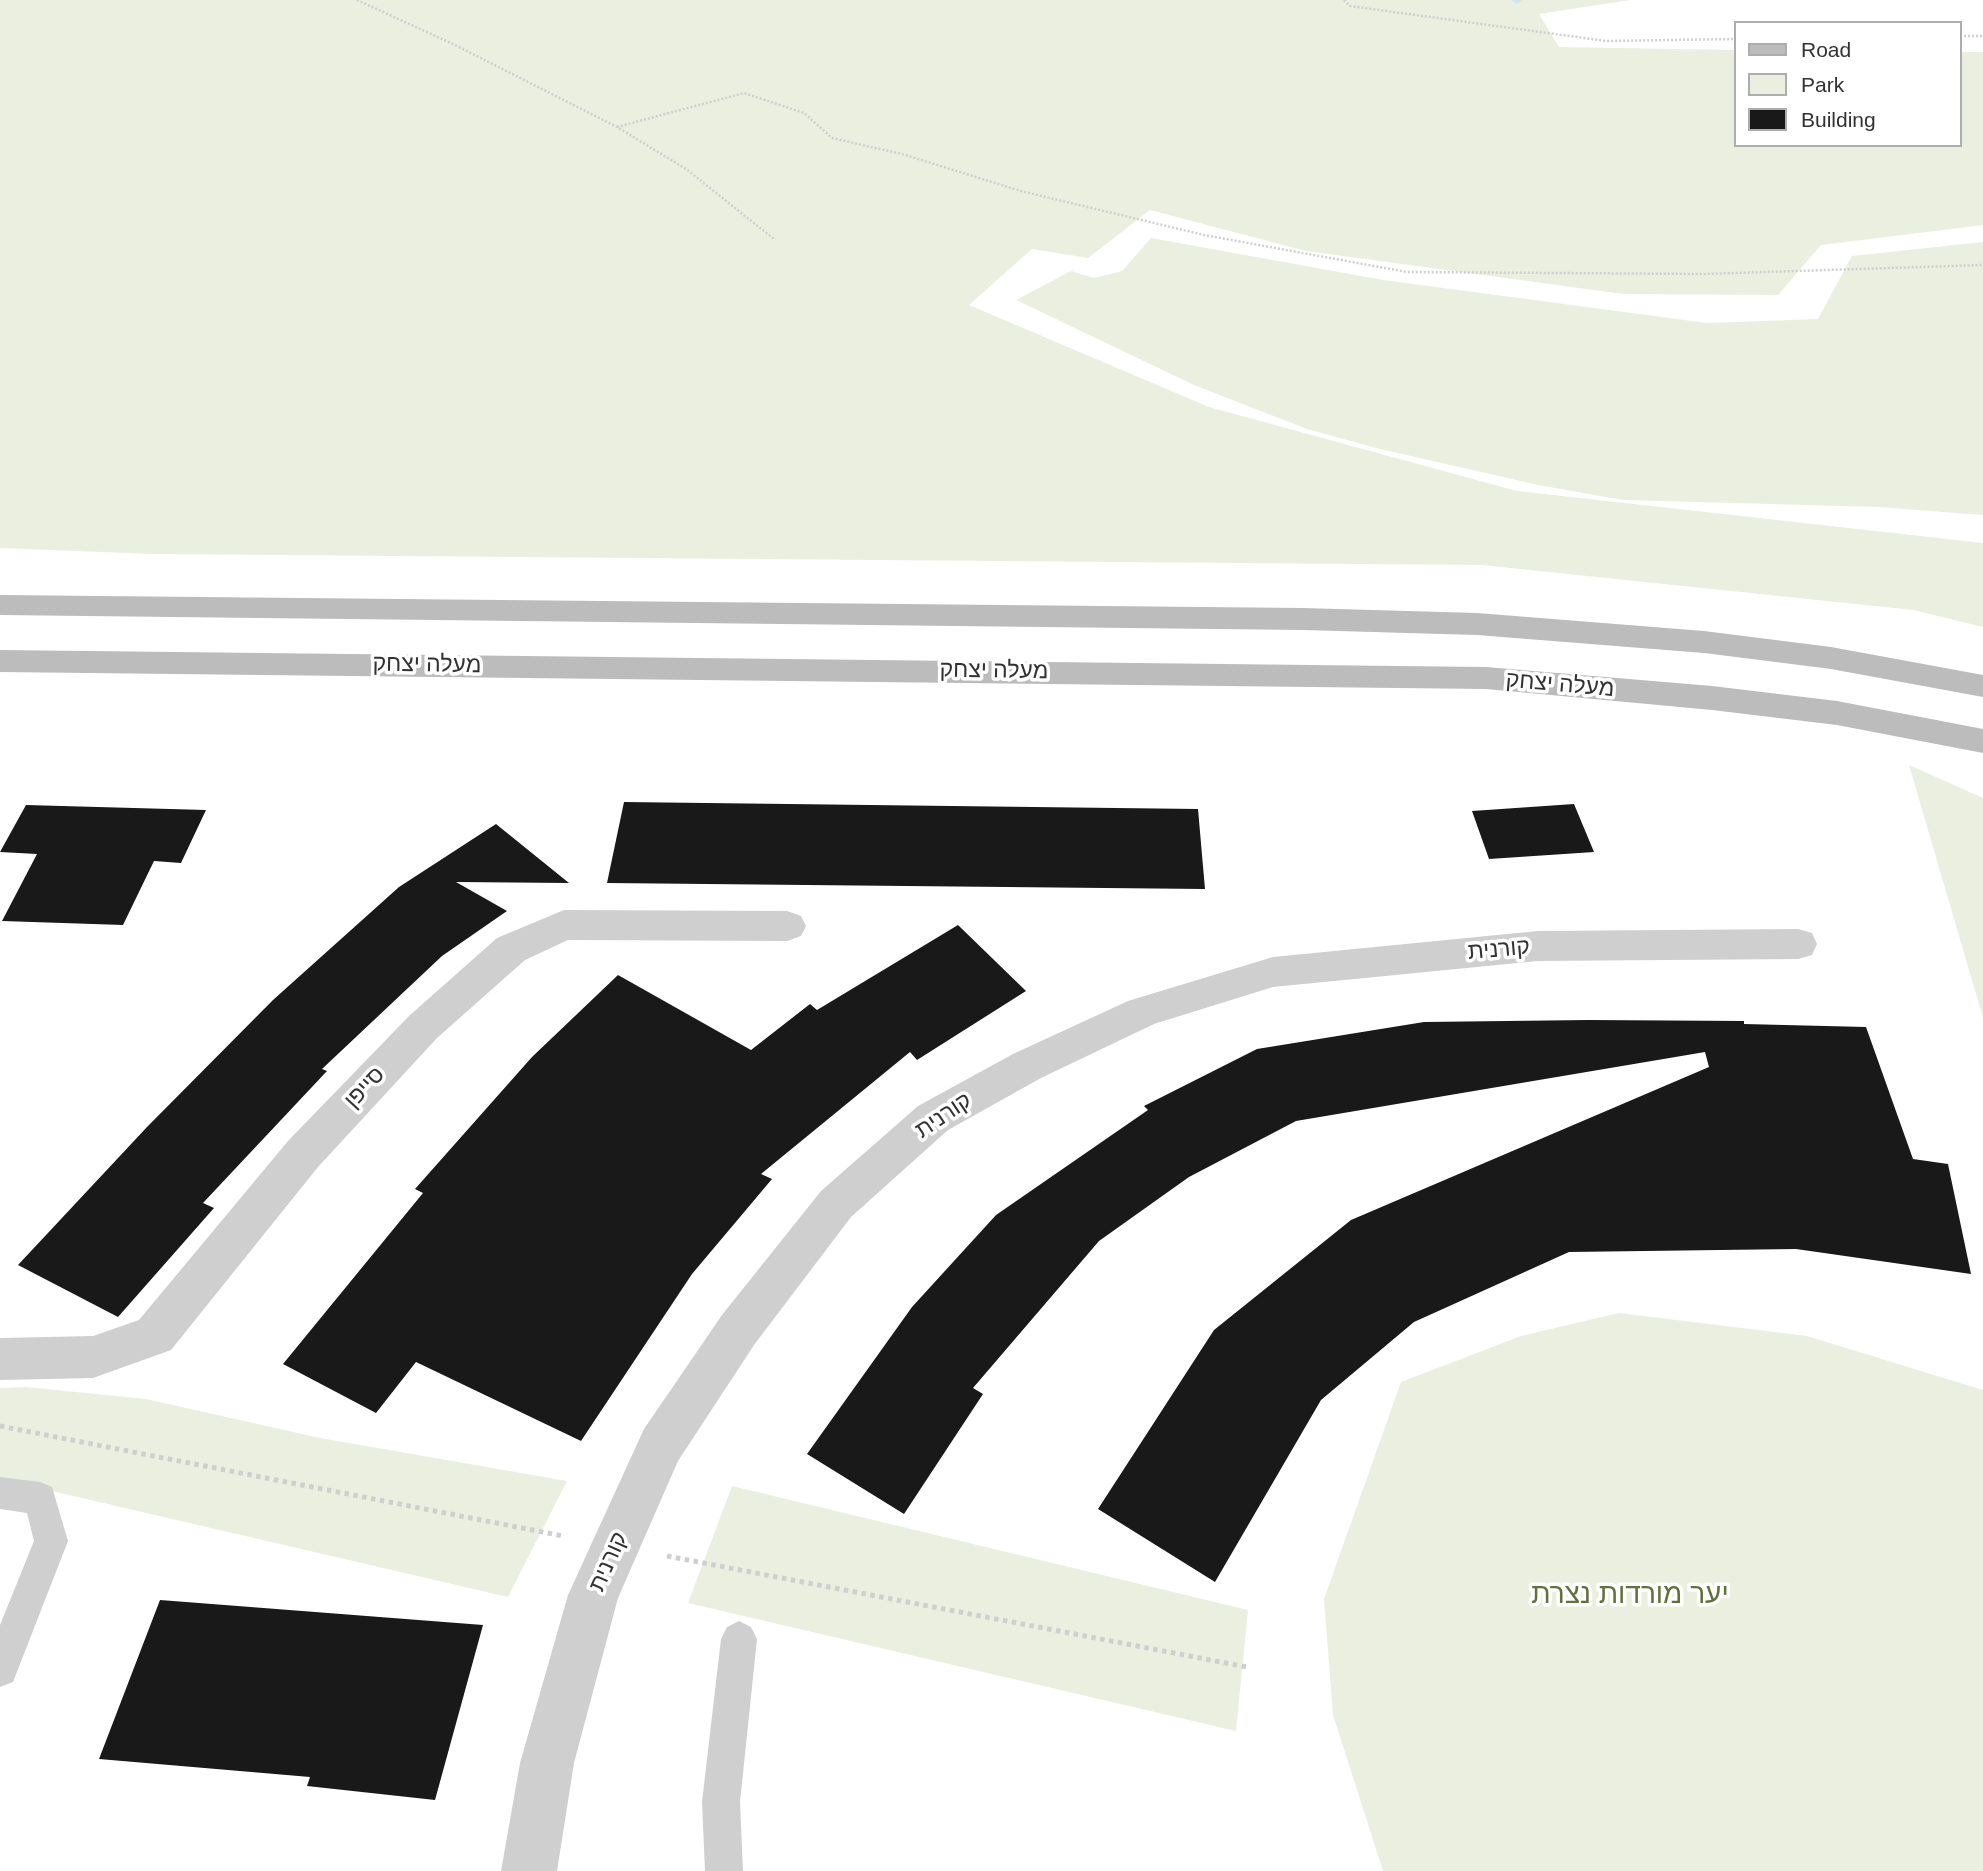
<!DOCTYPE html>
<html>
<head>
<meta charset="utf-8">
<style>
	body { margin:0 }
	#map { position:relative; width:1983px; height:1871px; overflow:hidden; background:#fff; font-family:Arial,sans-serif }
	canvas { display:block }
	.legend { position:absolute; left:1734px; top:21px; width:228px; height:126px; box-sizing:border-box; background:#fff; border:2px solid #adadad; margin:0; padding:9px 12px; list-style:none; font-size:21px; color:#323232 }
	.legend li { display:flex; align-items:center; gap:14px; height:35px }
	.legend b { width:35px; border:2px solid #adadad }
</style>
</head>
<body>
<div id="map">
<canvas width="1983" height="1871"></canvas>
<ul class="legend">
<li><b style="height:9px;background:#bcbcbc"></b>Road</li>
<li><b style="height:19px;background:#ebefe0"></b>Park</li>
<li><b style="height:19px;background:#191919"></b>Building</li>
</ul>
</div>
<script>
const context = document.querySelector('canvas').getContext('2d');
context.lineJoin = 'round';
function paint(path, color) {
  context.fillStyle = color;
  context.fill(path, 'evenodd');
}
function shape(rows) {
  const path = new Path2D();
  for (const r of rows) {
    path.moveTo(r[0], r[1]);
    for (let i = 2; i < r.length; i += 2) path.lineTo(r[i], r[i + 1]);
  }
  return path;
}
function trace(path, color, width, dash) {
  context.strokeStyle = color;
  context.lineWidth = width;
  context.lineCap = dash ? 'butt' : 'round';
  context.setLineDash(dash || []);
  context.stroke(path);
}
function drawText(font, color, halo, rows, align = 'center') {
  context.font = font + ' Arial,"Noto Sans Hebrew",sans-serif';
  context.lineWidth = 7;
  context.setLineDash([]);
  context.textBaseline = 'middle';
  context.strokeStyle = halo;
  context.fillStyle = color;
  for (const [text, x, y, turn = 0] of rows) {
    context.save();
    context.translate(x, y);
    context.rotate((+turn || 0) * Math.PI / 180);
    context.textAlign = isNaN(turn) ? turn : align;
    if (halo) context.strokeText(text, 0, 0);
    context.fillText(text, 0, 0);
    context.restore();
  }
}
const green = shape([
	[0,0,1630,0,1539,14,1559,47,1736,50,1736,145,1960,145,1960,52,1983,52,1983,225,1821,245,1778,295,1623,294,1306,251,1150,210,1088,258,1032,249,969,305,1209,407,1517,491,1983,543,1983,627,1913,610,1482,565,153,554,0,548],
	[1151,238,1383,280,1707,323,1818,319,1852,256,1983,242,1983,515,1878,507,1623,500,1538,485,1376,448,1307,429,1194,385,1016,300,1071,271,1094,278,1122,271],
	[1909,765,1983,798,1983,1018],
	[1619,1313,1807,1336,1983,1390,1983,1871,1383,1871,1333,1715,1324,1599,1401,1382,1521,1336],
	[26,1387,146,1399,320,1438,567,1481,508,1597,0,1479,0,1388],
	[732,1486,1248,1610,1236,1731,688,1603]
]);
const stream = shape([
	[1522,0,1517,4,1512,1,1512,0,1522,0]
]);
const building = shape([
	[624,802,1198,809,1205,889,607,883],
	[1574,804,1594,852,1489,859,1472,811],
	[26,805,206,810,181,863,154,861,123,925,2,921,37,854,0,852],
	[496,824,569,883,456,882,507,911,442,956,322,1069,327,1071,203,1203,214,1208,118,1317,18,1265,147,1127,273,1000,399,887],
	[958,925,1026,991,917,1060,910,1052,761,1174,772,1179,692,1274,581,1441,416,1362,376,1413,283,1364,423,1193,415,1189,532,1057,618,975,751,1050,810,1004,817,1010],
	[1589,1020,1744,1021,1744,1024,1866,1027,1913,1159,1948,1164,1971,1274,1796,1249,1569,1252,1414,1322,1321,1400,1215,1582,1098,1509,1214,1330,1351,1220,1709,1067,1705,1052,1296,1121,1189,1177,1099,1241,973,1388,983,1394,904,1514,807,1454,912,1307,996,1215,1148,1110,1144,1106,1257,1049,1424,1022],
	[160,1600,483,1625,435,1800,307,1786,310,1777,99,1759]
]);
const pathFar1 = shape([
	[357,0,453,44,617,127,686,169,774,239],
	[1344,0,1350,6,1606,41,1736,39],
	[1960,36,1983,36],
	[617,127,744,93,804,113,832,138,902,154,1021,191,1204,235,1407,272,1703,274,1983,265]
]);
const path = shape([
	[0,1426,563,1536],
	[667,1556,1247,1667]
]);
const lane = shape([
	[0,1477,40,1482,52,1487,68,1541,13,1682,0,1687,0,1625,34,1541,27,1513,0,1509,0,1477],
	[739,1621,751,1627,757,1639,740,1802,743,1871,705,1871,702,1802,721,1639,727,1627,739,1621]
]);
const street = shape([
	[564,910,787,911,801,916,806,926,801,936,787,941,568,940,525,960,437,1038,318,1167,171,1350,93,1378,0,1380,0,1338,93,1336,139,1320,288,1141,409,1016,497,938,564,910],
	[1798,929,1812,933,1817,944,1812,955,1798,959,1538,961,1273,987,1154,1024,1041,1078,948,1130,851,1217,754,1345,678,1461,618,1598,574,1763,557,1871,501,1871,520,1763,568,1595,644,1429,722,1315,821,1191,918,1106,1013,1054,1128,1001,1273,957,1538,931,1798,929]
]);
const secondary = shape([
	[0,595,1303,608,1477,613,1704,631,1831,647,1983,675,1983,697,1831,669,1704,653,1477,635,1303,630,0,615,0,595],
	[0,650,1486,667,1712,686,1837,701,1983,729,1983,753,1837,725,1712,710,1486,689,0,672,0,650]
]);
const streetNames = [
	["מעלה יצחק",427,665,1],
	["מעלה יצחק",994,671,1],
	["מעלה יצחק",1560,685,5],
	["קורנית",1499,950,-5],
	["סייפן",365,1088,-47],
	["קורנית",944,1116,-34],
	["קורנית",609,1562,-66]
];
const nearParknames = [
	["יער מורדות נצרת",1630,1595]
];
paint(green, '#ebefe0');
paint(stream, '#cce8ef');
paint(building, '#191919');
trace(pathFar1, '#cfcfcf', 2.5, [2, 2]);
trace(path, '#cfcfcf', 5, [4.5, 4.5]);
paint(lane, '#cfcfcf');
paint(street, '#cfcfcf');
paint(secondary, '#bcbcbc');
drawText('23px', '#323232', '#fff', streetNames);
drawText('28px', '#60713c', '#fff', nearParknames);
</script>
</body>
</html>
